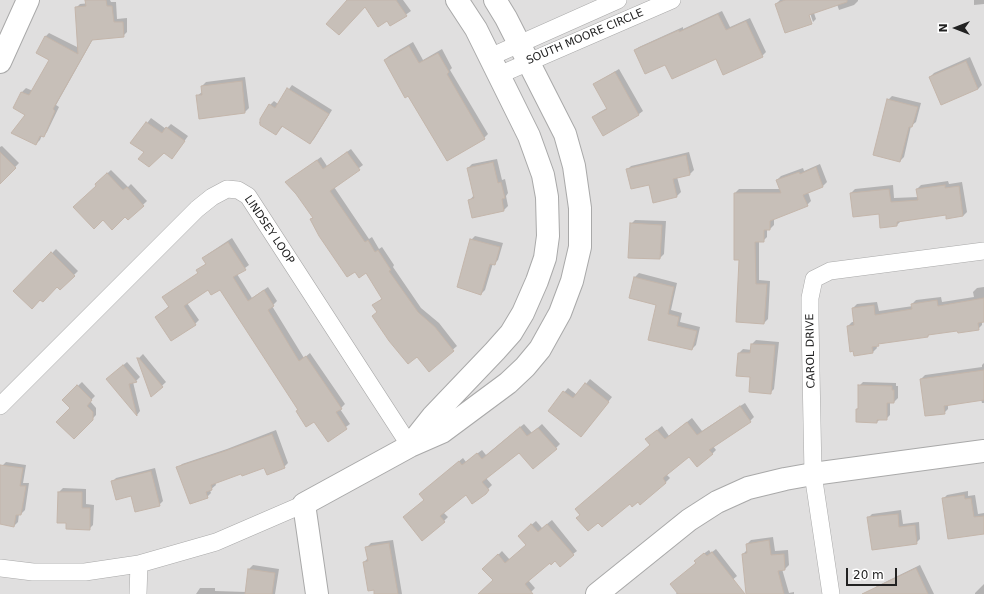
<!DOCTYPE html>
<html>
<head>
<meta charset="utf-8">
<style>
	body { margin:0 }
	#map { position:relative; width:984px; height:594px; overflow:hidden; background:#f2efe9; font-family:"DejaVu Sans",sans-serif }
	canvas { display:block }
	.north { position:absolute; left:936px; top:8px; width:40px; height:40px; -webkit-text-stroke:3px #fff; paint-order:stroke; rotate:270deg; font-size:11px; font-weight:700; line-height:16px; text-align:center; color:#222 }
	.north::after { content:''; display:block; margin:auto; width:14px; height:18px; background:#222; clip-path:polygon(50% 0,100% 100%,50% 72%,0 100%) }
	.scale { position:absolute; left:846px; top:568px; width:51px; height:18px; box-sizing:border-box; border:2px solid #222; border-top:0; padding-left:5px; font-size:12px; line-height:14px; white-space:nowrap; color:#222; -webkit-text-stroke:3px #fff; paint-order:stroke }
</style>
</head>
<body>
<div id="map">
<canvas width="984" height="594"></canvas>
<div class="north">N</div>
<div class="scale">20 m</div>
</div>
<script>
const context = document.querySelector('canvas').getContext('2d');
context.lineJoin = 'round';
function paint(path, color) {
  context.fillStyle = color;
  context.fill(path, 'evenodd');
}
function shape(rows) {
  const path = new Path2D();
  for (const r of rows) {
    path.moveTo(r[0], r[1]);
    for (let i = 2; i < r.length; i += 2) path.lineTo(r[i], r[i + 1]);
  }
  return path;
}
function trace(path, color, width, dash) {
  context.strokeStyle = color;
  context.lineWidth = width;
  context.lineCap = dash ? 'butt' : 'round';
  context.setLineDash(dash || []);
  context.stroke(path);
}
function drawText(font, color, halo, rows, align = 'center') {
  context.font = font + ' "DejaVu Sans",sans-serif';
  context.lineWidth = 4;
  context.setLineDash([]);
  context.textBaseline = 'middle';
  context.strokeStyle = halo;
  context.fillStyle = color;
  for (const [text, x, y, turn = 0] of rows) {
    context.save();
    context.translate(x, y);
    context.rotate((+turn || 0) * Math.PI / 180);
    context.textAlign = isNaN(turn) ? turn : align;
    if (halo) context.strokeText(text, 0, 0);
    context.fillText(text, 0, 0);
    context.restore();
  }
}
const residential = shape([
	[0,0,984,0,984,594,0,594]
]);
const shadow = shape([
	[88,0,110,0,111,2,116,2,117,19,127,18,127,32,123,36,93,39,56,105,59,107,47,132,43,136,42,135,40,140,36,144,27,114,14,108,22,92,26,88,33,91,50,60,45,37,49,33,79,48,76,8,80,4,91,3],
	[348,0,403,0,411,11,391,25,387,19,365,5],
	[780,0,858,0,858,1,854,5,839,10,837,4,814,13,816,19,813,22,809,10,807,11,811,22,812,22,812,23,786,32,776,4],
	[974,0,984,0,984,6,984,4,974,5],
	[722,11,730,27,750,18,766,52,762,56,716,57,666,63,635,50,639,47,683,27,683,29],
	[413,42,423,60,442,49,452,68,450,70,488,134,484,138,409,94,385,60,389,56],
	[970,57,982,85,978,89,930,77,934,73],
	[619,69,643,111,639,114,594,117,598,113,607,108,595,85,599,81],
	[245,77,249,108,245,112,197,96,202,92,202,86,206,82],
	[292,85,332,110,314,139,310,143,283,126,276,134,259,123,270,105,274,101,278,104],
	[892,96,921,103,916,122,911,126,904,157,900,161,888,100],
	[151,118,166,129,171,124,188,136,176,153,145,152,132,143],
	[2,146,19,163,0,183,0,147],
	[351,149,363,165,334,187,369,239,372,237,379,249,382,247,394,265,393,267,421,308,439,323,457,346,429,370,378,311,374,305,383,298,366,272,312,219,314,217,291,179,321,157,327,166],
	[689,152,694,170,690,174,677,177,681,192,677,196,653,202,650,184,627,170,631,166],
	[497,159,502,180,505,179,508,193,506,196,508,206,504,210,470,200,474,195,468,168,472,164],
	[820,164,827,182,823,186,808,192,811,201,807,205,774,218,774,225,770,229,767,229,767,237,763,241,759,241,759,280,770,281,768,319,764,323,740,259,735,193,739,189,781,189,777,180,781,176,803,168,804,171],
	[111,170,128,187,131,184,147,201,128,219,96,184],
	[948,181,949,184,962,182,967,212,963,216,947,214,901,221,897,225,851,193,855,189,893,185,894,198,918,197,917,189,921,185],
	[635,220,666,221,664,254,660,258,631,224],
	[475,236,503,243,498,260,494,264,493,263,485,290,481,294,471,240],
	[232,238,249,265,237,274,252,298,268,287,277,301,272,306,304,358,310,353,345,404,340,409,350,424,328,440,315,420,299,410,220,288,209,289,187,303,199,320,195,324,156,317,169,306,167,294,199,273,197,270,207,263,204,258,208,254],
	[56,249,78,271,60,289,57,286,15,291],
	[639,273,677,283,671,310,682,313,680,322,700,327,696,345,692,349,658,304,635,277],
	[984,287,984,321,982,322,982,325,978,329,958,330,930,334,928,336,881,342,876,345,877,348,873,352,848,326,852,322,855,322,853,308,857,304,877,302,879,311,913,306,912,304,916,300,941,297,942,302,974,297,973,292,977,288],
	[756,340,779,342,774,389,770,393,751,376,739,353,743,349,752,350,752,344],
	[143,354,166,382,152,395,138,359],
	[127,362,140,377,136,381,133,382,140,411,137,415,107,379],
	[984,363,984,403,982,403,981,399,948,404,948,409,944,413,921,379,925,375,982,367,982,365],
	[590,379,612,397,585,432,549,410,568,388,577,395],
	[82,382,95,396,90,401,96,408,96,415,74,438,71,408,63,400],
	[863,382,896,383,896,386,898,386,898,398,894,402,890,402,890,415,886,419,880,419,877,422,857,409,859,407,859,386],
	[745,403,754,417,750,421,713,446,716,450,712,454,690,456,666,474,670,478,666,482,640,503,652,445,651,435,662,426,669,436,692,418,702,431],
	[524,424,532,433,542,424,560,444,556,448,519,452,486,478,492,485,488,489,466,494,443,512,448,517,444,521,420,494,463,458,466,462,482,450,486,455],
	[276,430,288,463,284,467,264,466,215,482,216,485,210,490,211,493,207,497,178,468,182,464,227,449],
	[6,462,26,465,23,483,29,483,25,510,21,514,19,514,18,522,14,526,0,523,0,473,2,466],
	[155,468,163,501,159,505,112,482,116,478],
	[63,488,86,489,86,504,94,505,93,525,89,529,67,522,58,522,59,492],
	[968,491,968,496,975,495,978,514,984,513,984,533,943,499,947,495],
	[901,510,903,524,919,522,920,539,916,543,868,518,872,514],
	[552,520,577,551,573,554,550,561,528,580,535,588,529,594,479,594,494,580,488,565,502,551,510,560,527,545,523,532,536,521,542,528],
	[773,537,775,551,788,550,789,565,785,569,782,569,789,593,794,592,794,594,753,594,743,554,747,550,747,544,751,540],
	[393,540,402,594,375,594,374,589,364,562,368,558,367,547,371,543],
	[716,549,737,576,716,594,676,594,699,557,709,550,711,553],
	[253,565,279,569,275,594,276,594,196,594,200,588,215,588,215,591,246,592,249,569],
	[920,565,934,594,875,594,873,590,877,586],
	[984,584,984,594,975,594,975,593]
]);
const building = shape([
	[85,0,106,0,107,6,112,6,114,22,123,22,124,37,92,40,53,109,55,111,44,137,40,136,36,145,11,133,25,115,13,108,21,92,29,95,49,60,36,53,45,36,78,54,75,7,86,6,85,0],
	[347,0,396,0,407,16,390,26,387,21,378,27,365,7,339,35,326,24,347,0],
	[785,0,847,0,847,2,809,15,812,24,785,33,775,4,785,0],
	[718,14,726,30,746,21,763,57,723,75,716,59,672,79,665,65,645,74,634,50,679,30,679,32,718,14],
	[409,46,419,63,438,53,449,72,447,74,485,139,447,161,408,96,405,98,384,60,409,46],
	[966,61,978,89,941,105,929,77,966,61],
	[615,72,639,115,603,136,592,117,607,109,593,84,615,72],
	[242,81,245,113,199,119,196,95,202,95,201,86,242,81],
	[287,88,329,114,310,144,282,126,276,135,260,125,260,119,269,104,275,108,287,88],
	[887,99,918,107,912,127,909,127,900,162,873,155,887,99],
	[146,122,162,133,166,127,185,141,172,159,164,153,149,167,138,159,144,152,130,143,146,122],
	[0,152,16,168,0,184,0,152],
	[347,152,360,170,330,191,365,242,368,240,375,252,378,250,391,270,389,271,418,312,435,327,454,351,429,372,417,357,408,364,389,341,372,316,377,312,372,305,382,299,366,273,359,278,355,272,347,277,319,236,310,219,313,218,296,194,285,182,317,160,323,169,347,152],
	[686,155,690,175,673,179,677,197,653,203,649,185,631,189,626,169,686,155],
	[493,162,498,183,501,182,505,198,502,199,504,211,472,218,468,200,474,198,467,168,493,162],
	[816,167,823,187,803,195,808,206,770,221,770,230,764,230,764,242,755,242,756,284,767,284,764,324,736,322,739,260,734,260,734,193,781,193,776,180,799,172,800,174,816,167],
	[107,173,123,190,127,187,144,206,128,220,125,217,112,230,103,220,94,229,73,207,96,186,95,184,107,173],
	[945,185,945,188,959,186,963,216,946,219,946,215,897,222,897,226,880,228,879,214,853,217,850,193,889,189,891,202,918,200,916,189,945,185],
	[630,223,662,225,660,259,628,258,630,223],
	[470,239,500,247,495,265,490,264,481,295,457,287,470,239],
	[228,242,246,270,233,277,248,301,264,290,274,306,268,310,299,361,306,356,342,409,336,412,347,429,328,442,314,422,306,427,296,411,298,410,220,290,211,295,208,290,184,306,196,325,171,341,155,317,169,307,162,297,198,273,196,270,206,264,202,258,228,242],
	[51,252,75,276,60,290,57,287,43,302,40,300,32,309,13,291,51,252],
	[634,277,674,287,668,314,679,317,677,326,697,331,692,350,648,340,656,305,629,298,634,277],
	[984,298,984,322,978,323,979,330,958,333,957,331,928,335,928,337,878,344,879,346,872,347,873,353,854,356,853,351,850,352,847,326,854,325,852,308,874,305,875,315,912,309,911,304,937,300,938,306,984,298],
	[751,344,775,345,771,394,749,392,750,377,736,376,738,353,750,353,751,344],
	[137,358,139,358,163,387,151,397,137,358],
	[123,365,137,382,129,384,137,416,106,379,123,365],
	[984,370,984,400,944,406,945,414,925,416,920,379,984,370],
	[585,383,609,402,581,437,548,411,563,391,573,398,585,383],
	[77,385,92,400,87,406,93,412,93,420,74,439,56,422,70,408,62,400,77,385],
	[858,385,892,386,892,390,894,390,894,403,887,403,887,420,877,420,877,423,856,422,856,409,858,409,858,385],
	[740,406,751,422,709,450,713,454,697,467,689,457,663,478,666,483,640,505,638,502,632,507,630,504,602,527,598,523,588,531,576,518,580,515,575,509,650,445,645,439,657,430,665,439,687,422,697,435,740,406],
	[520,427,527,436,538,428,557,449,533,469,519,453,482,482,489,490,486,494,472,504,466,495,440,516,445,522,422,541,403,517,424,500,419,494,459,461,462,465,477,453,482,459,520,427],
	[272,434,285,468,267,475,264,468,242,476,241,474,211,485,212,490,206,492,208,498,190,504,176,467,222,452,272,434],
	[0,465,23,468,20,486,26,486,21,515,16,515,14,527,0,524,0,465],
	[151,471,160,506,135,512,131,496,116,500,111,481,151,471],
	[58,492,82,492,82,508,90,508,90,530,66,529,66,523,57,523,58,492],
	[964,495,965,499,971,498,974,517,984,516,984,534,948,539,942,498,964,495],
	[898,514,899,527,915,525,917,544,872,550,867,517,898,514],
	[531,524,538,532,547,524,574,555,560,567,555,561,551,565,550,563,525,584,533,594,478,594,493,580,482,569,498,554,505,563,526,545,518,536,531,524],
	[769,540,771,555,784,554,785,570,778,571,784,594,746,594,742,554,747,553,746,544,769,540],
	[389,543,398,594,374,594,374,590,368,591,363,562,368,561,365,547,389,543],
	[712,552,745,594,678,594,670,584,696,563,694,561,704,553,707,556,712,552],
	[916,568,928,594,862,594,916,568],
	[248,569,275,573,272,594,245,594,248,569]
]);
const minor = shape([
	[490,57,618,0],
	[499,75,672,0],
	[0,406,197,209,212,197,227,189,238,190,248,196,410,446],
	[0,568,33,572,85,572,139,564,216,542,304,504],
	[138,594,139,564],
	[831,594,813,474,810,320,810,298,814,279,830,271,984,251]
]);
const tertiary = shape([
	[0,62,28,0],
	[410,445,433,416,495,351,511,333,523,313,537,281,545,258,548,236,547,197,543,175,529,136,476,29,457,0],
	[317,594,304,504,410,446,442,432,508,383,525,367,540,349,560,313,572,281,580,247,580,208,574,166,565,134,506,18,495,0],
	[597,594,689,520,717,502,748,488,785,479,813,474,984,451]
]);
const streetNames = [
	["SOUTH MOORE CIRCLE",585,37,-23],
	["LINDSEY LOOP",269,230,56],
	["CAROL DRIVE",811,351,-91]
];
paint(residential, '#e0dfdf');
paint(shadow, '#0003');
paint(building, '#c7bfb8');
trace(building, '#c4b6ab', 1);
trace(minor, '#a9a9a9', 18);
trace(tertiary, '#a9a9a9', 24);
trace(minor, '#fff', 17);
trace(tertiary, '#fff', 22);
drawText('11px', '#222', '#fff', streetNames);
</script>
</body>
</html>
